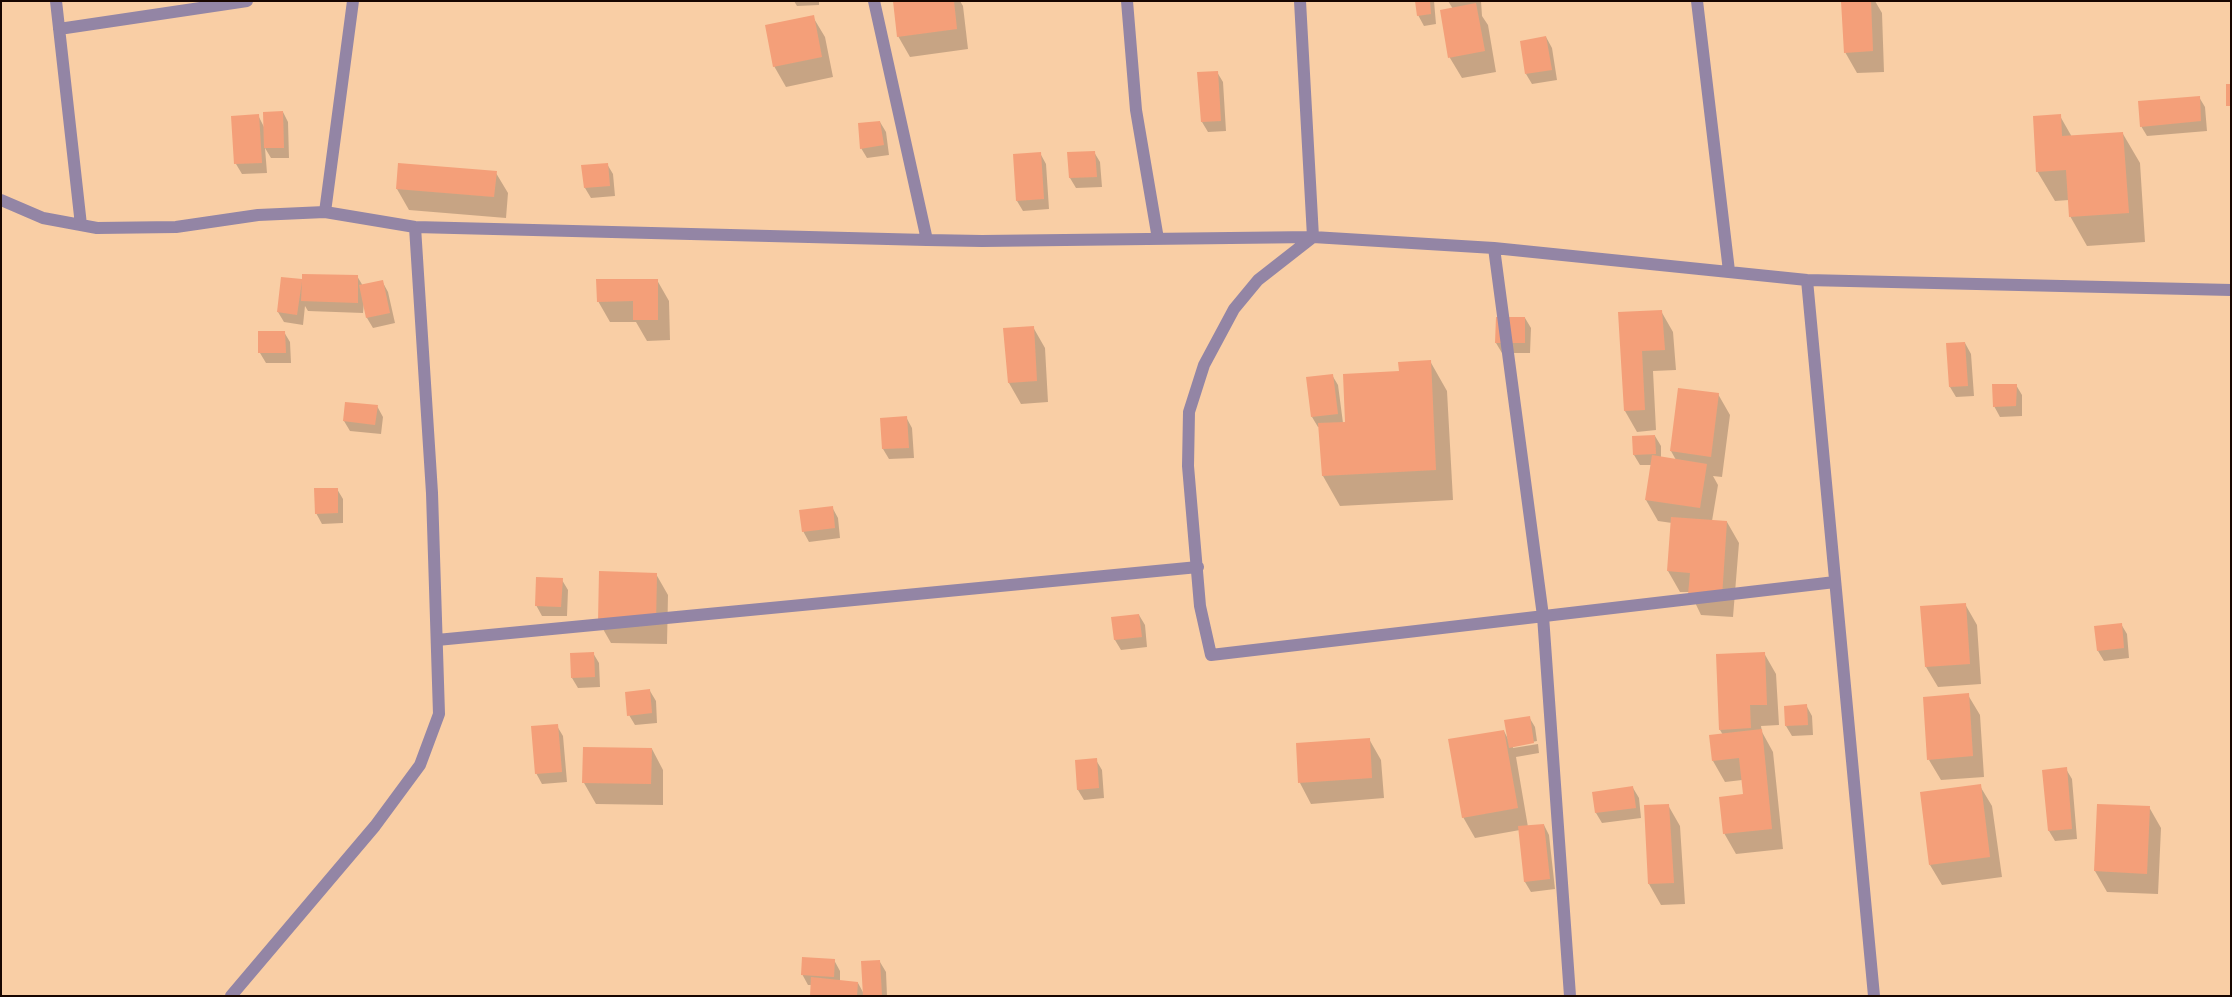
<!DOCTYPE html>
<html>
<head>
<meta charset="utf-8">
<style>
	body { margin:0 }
	#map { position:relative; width:2232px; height:997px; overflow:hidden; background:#f9cea5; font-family:"DejaVu Sans",sans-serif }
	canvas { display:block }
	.frame { position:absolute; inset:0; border:2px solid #180600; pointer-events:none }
</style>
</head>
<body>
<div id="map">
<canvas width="2232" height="997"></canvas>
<div class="frame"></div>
</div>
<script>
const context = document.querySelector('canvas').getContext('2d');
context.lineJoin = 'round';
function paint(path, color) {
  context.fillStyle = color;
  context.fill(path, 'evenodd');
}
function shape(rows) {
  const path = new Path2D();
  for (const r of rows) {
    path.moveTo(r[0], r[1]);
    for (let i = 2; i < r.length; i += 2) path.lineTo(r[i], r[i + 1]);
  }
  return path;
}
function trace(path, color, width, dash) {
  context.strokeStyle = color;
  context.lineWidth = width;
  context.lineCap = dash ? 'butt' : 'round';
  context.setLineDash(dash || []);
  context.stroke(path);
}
const shadow = shape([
	[794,1,819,1,819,5,797,6],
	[894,1,960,1,963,6,968,49,910,57,898,36],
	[1417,1,1434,1,1436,24,1424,26,1418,15],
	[1448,1,1481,1,1482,16,1488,25,1496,72,1462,78,1450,58,1441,11,1453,9],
	[1842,1,1875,1,1882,13,1884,72,1857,73,1845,52],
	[813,17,825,37,833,77,786,87,774,66],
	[1546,37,1552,48,1557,80,1532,84,1526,74],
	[1217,72,1223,82,1226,131,1208,132,1202,122],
	[2199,97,2205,107,2207,131,2147,136,2141,126],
	[283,112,288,122,289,158,271,158,265,148,267,173,242,174,236,164,232,117,258,115,264,127],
	[2060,116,2072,137,2123,134,2140,163,2145,242,2087,246,2070,216,2069,200,2055,201,2037,171],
	[880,122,886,132,889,155,867,158,861,148],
	[1094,152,1100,162,1102,187,1076,188,1070,178,1068,153],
	[1040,153,1046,164,1049,209,1023,211,1017,201],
	[607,164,613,174,615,196,591,198,585,188,583,166],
	[496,173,508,193,506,218,409,210,397,189],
	[357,276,363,286,382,281,388,292,395,323,373,328,367,318,364,302,363,313,308,311,305,306,303,325,284,322,278,312,282,278,303,281],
	[657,280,669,301,670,340,647,341,636,322,610,322,598,301],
	[1661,311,1673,332,1676,370,1653,371,1656,430,1637,432,1625,411,1620,314],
	[1525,318,1531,328,1530,353,1502,353,1496,343],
	[1033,327,1045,348,1048,402,1021,404,1009,383,1005,329],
	[284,332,290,342,291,363,266,363,260,353],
	[1965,343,1971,354,1974,396,1956,397,1950,387],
	[1430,361,1447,391,1453,500,1340,506,1323,476,1320,427,1318,427,1312,417,1332,375,1338,385,1343,423,1347,423,1400,372],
	[2016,385,2022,395,2022,416,2000,417,1994,406],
	[1679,389,1718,394,1730,415,1722,477,1713,476,1718,485,1712,521,1727,522,1739,543,1733,617,1701,615,1690,592,1680,592,1668,571,1672,523,1658,521,1646,500,1652,465,1640,465,1634,455,1634,437,1655,436,1661,446,1661,458,1676,460,1671,451],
	[377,406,383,417,381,434,350,431,344,421],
	[906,417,912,428,914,458,889,459,883,449,882,419],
	[337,489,343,499,343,523,322,524,316,513],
	[832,507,838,518,840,538,809,542,803,531],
	[656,574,668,595,667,644,611,643,599,622],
	[562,580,568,590,567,616,542,616,536,605],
	[1965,604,1977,625,1981,684,1938,687,1926,667],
	[1139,615,1145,625,1147,647,1121,650,1115,640,1113,618],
	[2121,624,2127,634,2129,658,2104,661,2098,651],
	[593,653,599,663,600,687,578,688,572,678],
	[1764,653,1776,674,1779,725,1761,726,1762,732,1773,752,1783,849,1736,854,1724,833,1744,796,1742,780,1725,782,1713,761,1710,736,1723,735,1720,730],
	[650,691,656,701,657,723,635,725,629,715],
	[1968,695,1980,715,1984,777,1941,780,1929,760],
	[1806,705,1812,716,1813,735,1792,736,1786,726],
	[1529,717,1535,727,1537,741,1513,746,1513,748,1538,744,1539,753,1516,757,1528,827,1544,825,1549,835,1555,889,1531,892,1525,882,1520,830,1475,838,1463,817,1504,731,1508,739],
	[557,726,563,736,567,782,542,784,536,773],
	[1369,739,1381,760,1384,798,1311,804,1300,783,1297,744],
	[584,748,652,749,663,770,663,805,596,804,584,783],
	[1096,760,1102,770,1104,798,1084,800,1078,790],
	[2066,769,2072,779,2077,839,2055,841,2049,831],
	[1980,786,1992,806,2002,877,1942,885,1930,865],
	[1633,788,1639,798,1641,818,1602,823,1596,813,1593,793],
	[1668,805,1680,826,1685,904,1661,905,1649,884,1645,807],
	[2149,807,2161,828,2158,894,2107,892,2095,871],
	[834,960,840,971,840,981,858,983,864,994,880,962,886,972,887,996,811,996,812,985,808,985,802,974]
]);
const building = shape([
	[893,1,954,1,957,29,897,37],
	[1415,1,1430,1,1431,14,1417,16],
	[1841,1,1871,1,1873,51,1844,53],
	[1476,3,1485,51,1448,58,1440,10],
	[814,15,822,57,773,67,765,25],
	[1546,36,1552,70,1525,74,1520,41],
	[1218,71,1221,121,1201,122,1197,72],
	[2226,84,2231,84,2231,106,2226,106],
	[2200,96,2201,121,2140,127,2138,101],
	[283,111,284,148,264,148,263,112],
	[259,114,262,163,234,164,231,116],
	[2061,114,2062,136,2123,132,2129,213,2069,217,2066,170,2036,172,2033,116],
	[880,121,884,145,860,149,858,123],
	[1095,151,1097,177,1069,178,1067,152],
	[1041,152,1044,199,1016,201,1013,154],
	[398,163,497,171,494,197,396,189],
	[608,163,610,186,584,188,581,165],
	[302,274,358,275,358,303,301,301,302,281,297,315,277,312,281,277,302,279],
	[596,279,658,279,658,320,633,320,633,301,597,302],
	[383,280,390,313,366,318,359,285],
	[1662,310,1665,350,1642,351,1645,410,1624,411,1618,312],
	[1496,317,1525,317,1525,343,1495,343],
	[1034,326,1037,381,1008,383,1003,328],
	[258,331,285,331,286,353,258,353],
	[1965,342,1968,386,1949,387,1946,343],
	[1431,360,1436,470,1322,476,1318,423,1345,422,1343,374,1399,371,1398,362],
	[1333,374,1338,414,1311,417,1306,377],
	[1992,384,2017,384,2016,406,1993,407],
	[1678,388,1719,393,1711,457,1670,451],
	[345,402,378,405,375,425,343,421],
	[907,416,909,448,882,449,880,418],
	[1655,435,1656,454,1633,455,1632,436],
	[1652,455,1707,464,1700,508,1645,500],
	[314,488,338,488,338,513,315,514],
	[833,506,835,528,802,532,799,510],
	[1671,517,1727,521,1722,597,1688,595,1690,573,1667,571],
	[599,571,657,573,656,623,598,622],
	[536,577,563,578,561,607,535,606],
	[1966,603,1970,664,1925,667,1920,606],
	[1139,614,1142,637,1114,640,1111,617],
	[2122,623,2124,648,2097,651,2094,626],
	[594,652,595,677,571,678,570,653],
	[1765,652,1767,705,1750,705,1751,728,1719,730,1716,654],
	[650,689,652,713,627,716,625,692],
	[1969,693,1973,756,1927,760,1923,697],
	[1807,704,1808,725,1785,726,1784,706],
	[1530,716,1534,743,1509,748,1504,720],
	[558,724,562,772,535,774,531,726],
	[1762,729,1772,829,1723,834,1719,797,1743,794,1739,758,1712,761,1709,735],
	[1504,730,1518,808,1462,818,1448,739],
	[1370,738,1372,778,1298,783,1296,743],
	[583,747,652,748,651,784,582,783],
	[1097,758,1099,788,1077,790,1075,760],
	[2067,767,2072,829,2048,831,2042,770],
	[1981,784,1990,857,1929,865,1920,792],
	[1633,786,1636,808,1595,813,1592,792],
	[1669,804,1674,883,1648,884,1644,805],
	[2097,804,2150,806,2147,874,2094,871],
	[1544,824,1550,879,1524,882,1518,826],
	[802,957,835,959,834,977,801,975],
	[880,960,882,996,863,996,861,961],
	[811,977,858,982,857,996,810,996]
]);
const street = shape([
	[56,1,81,225],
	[874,1,927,240],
	[1127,1,1136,110,1158,239],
	[1300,1,1313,237,1258,280,1234,309,1204,365,1189,412,1188,466,1200,606,1211,655,1835,582],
	[1697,1,1729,271],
	[59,29,247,1],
	[1,200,43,218,97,228,176,227,258,215,325,212,415,227,927,240,982,241,1313,237,1494,248,1807,280,2231,290],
	[325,212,353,1],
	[1494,248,1543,616,1570,996],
	[1807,280,1874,996],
	[437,640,1198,567],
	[231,996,375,826,420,765,439,714,432,493,415,227]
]);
paint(shadow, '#0003');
paint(building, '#f49f79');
trace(street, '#9385a5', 12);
</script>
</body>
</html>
